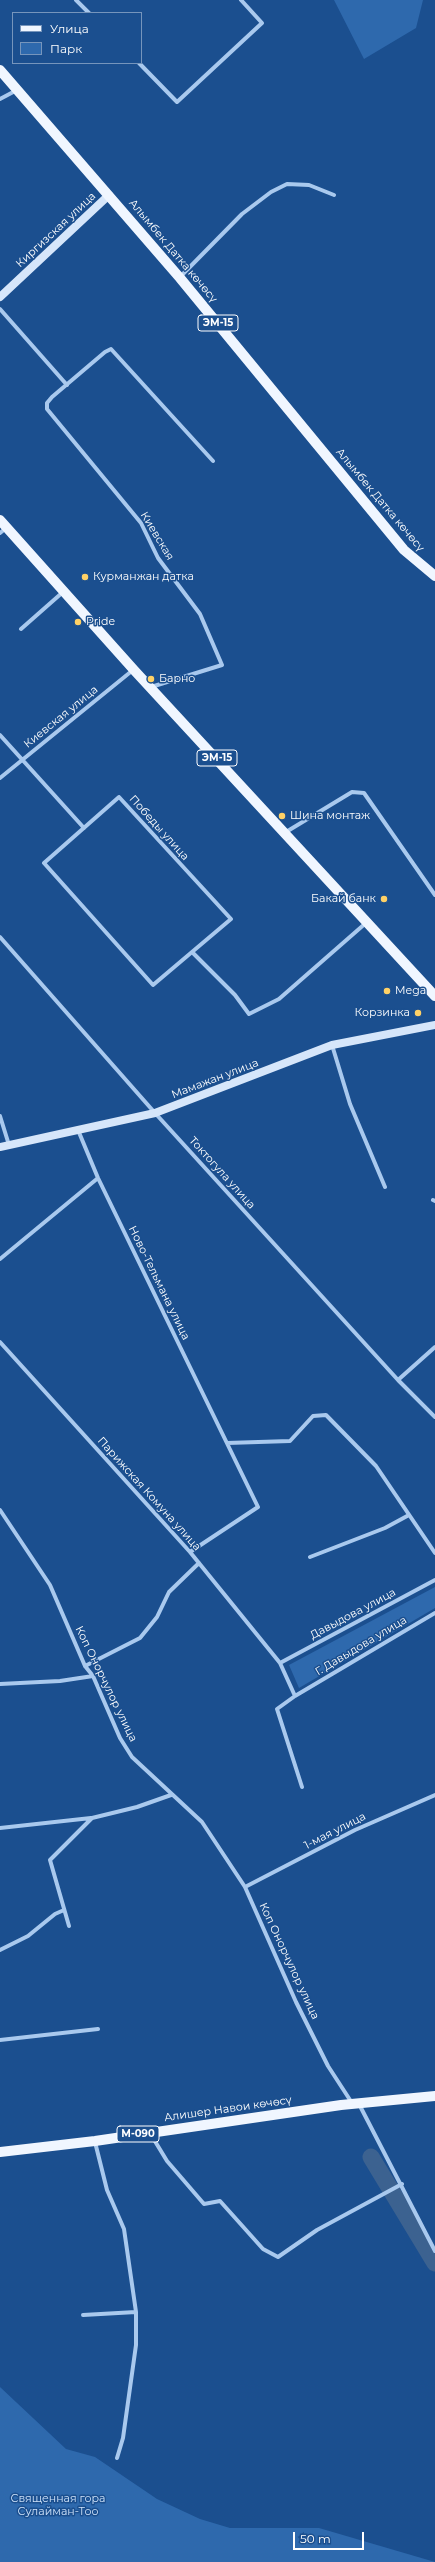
<!DOCTYPE html>
<html>
<head>
<meta charset="utf-8">
<style>
	body { margin:0 }
	#map { position:relative; width:435px; height:2562px; overflow:hidden; background:#1b4f8f; font-family:Montserrat,sans-serif }
	canvas { display:block }
	.legend { position:absolute; left:12px; top:12px; width:130px; height:52px; box-sizing:border-box; background:#1b4f8f; border:1px solid #7695bc; margin:0; padding:5px 7px; list-style:none; font-size:12px; color:#fff }
	.legend li { display:flex; align-items:center; gap:8px; height:20px }
	.legend b { width:20px; border:1px solid #7695bc }
	.scale { position:absolute; left:293px; top:2532px; width:71px; height:18px; box-sizing:border-box; border:2px solid #fff; border-top:0; padding-left:5px; font-size:12px; line-height:14px; white-space:nowrap; color:#fff; -webkit-text-stroke:3px #1b4f8f; paint-order:stroke }
</style>
</head>
<body>
<div id="map">
<canvas width="435" height="2562"></canvas>
<ul class="legend">
<li><b style="height:5px;background:#f0f6ff"></b>Улица</li>
<li><b style="height:11px;background:#2e69ad"></b>Парк</li>
</ul>
<div class="scale">50 m</div>
</div>
<script>
const context = document.querySelector('canvas').getContext('2d');
context.lineJoin = 'round';
function paint(path, color) {
  context.fillStyle = color;
  context.fill(path, 'evenodd');
}
function shape(rows) {
  const path = new Path2D();
  for (const r of rows) {
    path.moveTo(r[0], r[1]);
    for (let i = 2; i < r.length; i += 2) path.lineTo(r[i], r[i + 1]);
  }
  return path;
}
function trace(path, color, width, dash) {
  context.strokeStyle = color;
  context.lineWidth = width;
  context.lineCap = dash ? 'butt' : 'round';
  context.setLineDash(dash || []);
  context.stroke(path);
}
function drawText(font, color, halo, rows, align = 'center') {
  context.font = font + ' Montserrat,sans-serif';
  context.lineWidth = 3;
  context.setLineDash([]);
  context.textBaseline = 'middle';
  context.strokeStyle = halo;
  context.fillStyle = color;
  for (const [text, x, y, turn = 0] of rows) {
    context.save();
    context.translate(x, y);
    context.rotate((+turn || 0) * Math.PI / 180);
    context.textAlign = isNaN(turn) ? turn : align;
    if (halo) context.strokeText(text, 0, 0);
    context.fillText(text, 0, 0);
    context.restore();
  }
}
const green = shape([
	[334,0,423,0,416,28,364,59],
	[435,1587,435,1608,299,1688,289,1665],
	[0,2387,66,2449,95,2457,157,2499,200,2519,230,2528,319,2528,435,2562,0,2562]
]);
const river = shape([
	[371,2157,435,2263]
]);
const street = shape([
	[76,0,89,13],
	[139,63,177,102,262,23,241,0],
	[0,99,17,90],
	[180,277,242,214,271,192,287,184,309,185,334,195],
	[0,309,67,385],
	[0,533,6,528],
	[21,629,63,592],
	[151,687,222,665,200,614,158,558,141,523,47,409,47,403,52,397,105,352,111,349,213,461],
	[0,735,84,828],
	[0,778,133,670],
	[119,797,231,919,153,985,44,863,119,797],
	[286,832,352,792,364,793,435,895],
	[0,937,155,1113,398,1380,435,1417],
	[192,952,235,995,249,1014,279,999,367,922],
	[332,1045,350,1104,385,1187],
	[0,1116,9,1145],
	[78,1130,98,1178,258,1507,190,1552],
	[433,1200,435,1201],
	[0,1259,98,1178],
	[0,1342,190,1552,280,1663,295,1696],
	[398,1380,435,1347],
	[227,1443,290,1441,313,1416,326,1415,376,1466,435,1553],
	[0,1510,50,1585,85,1666,93,1676,120,1738,132,1757,202,1822,245,1887,296,2002,328,2066,352,2103],
	[310,1557,385,1528,409,1515],
	[280,1663,435,1580],
	[85,1666,140,1638,157,1617,169,1592,199,1563],
	[0,1684,60,1681,93,1676],
	[302,1787,277,1709,295,1696,435,1613],
	[0,1828,91,1818],
	[245,1887,355,1830,435,1795],
	[69,1926,50,1860,92,1818,137,1807,171,1795],
	[0,1950,28,1936,55,1914,64,1910],
	[0,2040,98,2029],
	[359,2104,435,2251],
	[150,2133,167,2161,204,2204,220,2201,263,2249,278,2257,317,2230,402,2184],
	[95,2142,107,2190,124,2229,136,2312,136,2345,123,2438,117,2458],
	[83,2315,136,2312]
]);
const secondary = shape([
	[0,297,109,195],
	[0,1147,155,1113,332,1045,435,1025]
]);
const primary = shape([
	[0,70,180,278,404,550,435,576],
	[0,520,134,670,435,996],
	[0,2152,95,2141,341,2105,435,2096]
]);
const markers = [
	[85,577,4,"#ffd166"],
	[78,622,4,"#ffd166"],
	[151,679,4,"#ffd166"],
	[282,816,4,"#ffd166"],
	[384,899,4,"#ffd166"],
	[387,991,4,"#ffd166"],
	[418,1013,4,"#ffd166"]
];
const shields = [
	[218,323,40],
	[217,758,40],
	[138,2134,42]
];
const shieldNames = [
	["ЭМ-15",218,323],
	["ЭМ-15",217,758],
	["М-090",138,2134]
];
const streetNames = [
	["Киргизская улица",56,230,-43],
	["Алымбек Датка көчөсү",173,251,50],
	["Алымбек Датка көчөсү",380,500,50],
	["Киевская",157,536,59],
	["Киевская улица",61,717,-39],
	["Победы улица",159,828,48],
	["Мамажан улица",215,1079,-21],
	["Токтогула улица",222,1173,48],
	["Ново-Тельмана улица",159,1283,64],
	["Парижская Комуна улица",149,1494,48],
	["Давыдова улица",353,1614,-28],
	["Г. Давыдова улица",361,1646,-31],
	["Коп Онорчулор улица",106,1684,64],
	["1-мая улица",335,1831,-27],
	["Коп Онорчулор улица",289,1961,65],
	["Алишер Навои көчөсү",228,2109,-8]
];
const poiNames = [
	["Курманжан датка",93,577],
	["Pride",86,622],
	["Барно",159,679],
	["Шина монтаж",290,816],
	["Бакай банк",376,899,"right"],
	["Mega",395,991],
	["Корзинка",410,1013,"right"]
];
const parkNames = [
	["Священная гора",58,2499],
	["Сулайман-Тоо",58,2512]
];
paint(green, '#2e69ad');
trace(river, '#3c6290', 17);
trace(street, '#a9c9ee', 4);
trace(secondary, '#d6e6fa', 8);
trace(primary, '#f0f6ff', 10);
for (const [x, y, r, color] of markers) {
  const dot = new Path2D();
  dot.arc(x, y, r, 0, 2 * Math.PI);
  context.fillStyle = color;
  context.fill(dot);
  trace(dot, '#1b4f8f', 1.5);
}
for (const [x, y, w] of shields) {
  const box = new Path2D();
  box.roundRect(x - w / 2, y - 8, w, 16, 3);
  context.fillStyle = '#1b4f8f';
  context.fill(box);
  trace(box, '#fff', 1);
}
drawText('bold 10px', '#fff', null, shieldNames);
drawText('11px', '#fff', '#1b4f8f', streetNames);
drawText('11px', '#fff', '#1b4f8f', poiNames, 'left');
drawText('11px', '#cfe3fa', '#1b4f8f', parkNames);
</script>
</body>
</html>
